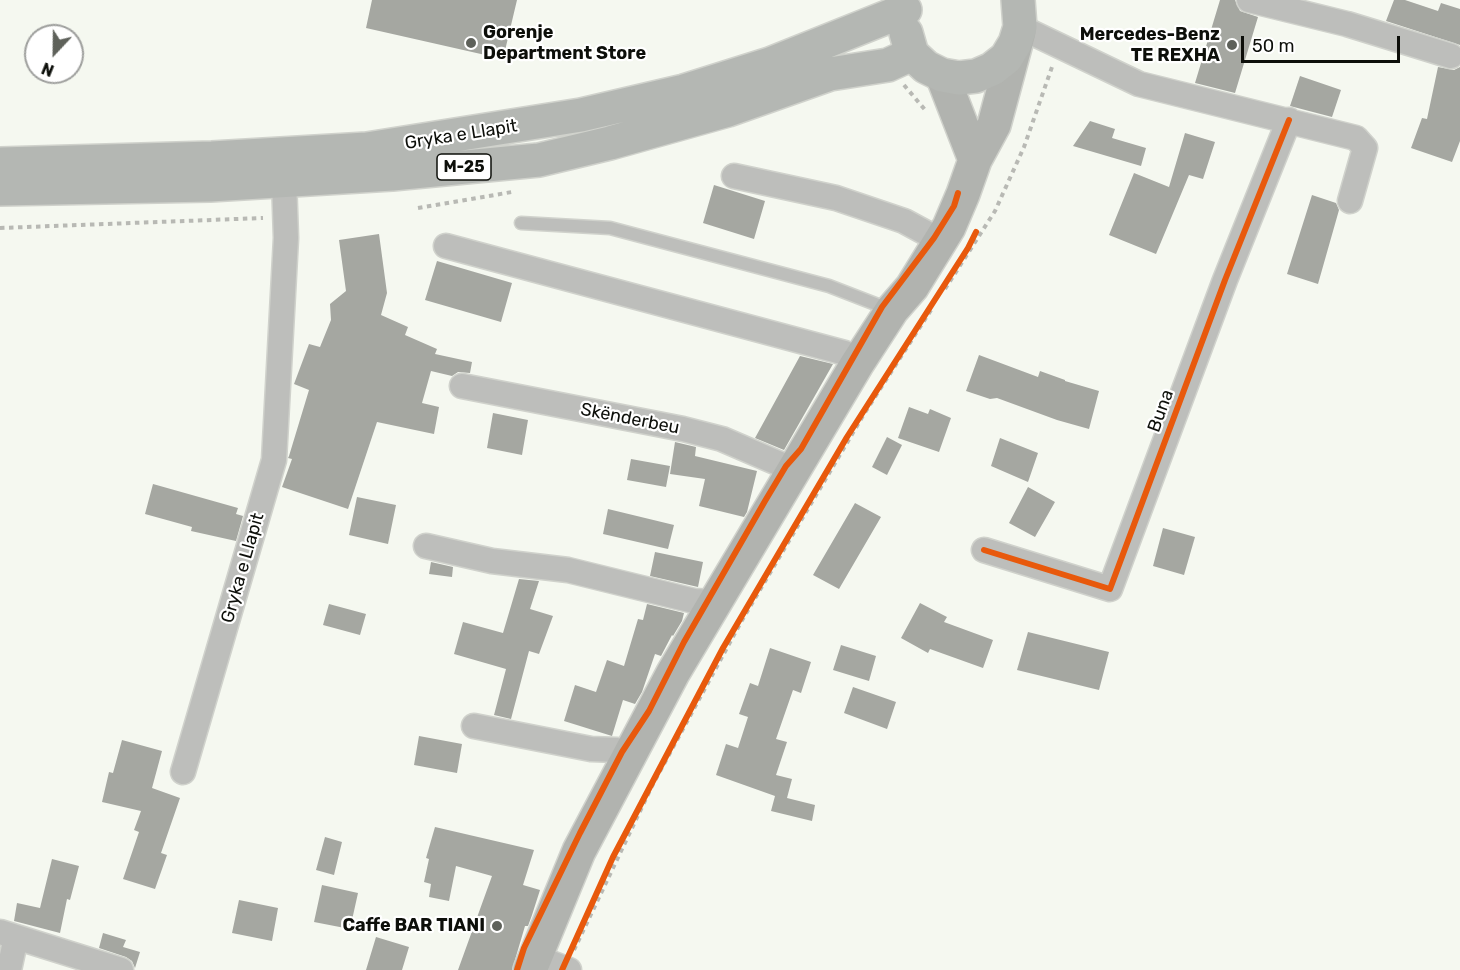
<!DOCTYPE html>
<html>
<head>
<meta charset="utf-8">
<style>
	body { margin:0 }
	#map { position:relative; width:1460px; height:970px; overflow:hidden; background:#f5f8f0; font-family:Rubik,sans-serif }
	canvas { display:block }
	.north { position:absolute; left:24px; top:24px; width:60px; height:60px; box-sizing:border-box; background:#fff; border:2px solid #9e9f9d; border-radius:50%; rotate:202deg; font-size:16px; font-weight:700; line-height:24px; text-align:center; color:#0d0f0a }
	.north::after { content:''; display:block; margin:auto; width:21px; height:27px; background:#5e615a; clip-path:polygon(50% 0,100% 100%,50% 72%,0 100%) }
	.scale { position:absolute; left:1241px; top:36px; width:159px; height:27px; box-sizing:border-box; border:3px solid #0d0f0a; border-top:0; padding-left:8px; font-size:18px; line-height:21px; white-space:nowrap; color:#0d0f0a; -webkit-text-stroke:4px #fff; paint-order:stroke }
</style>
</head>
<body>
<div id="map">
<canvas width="1460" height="970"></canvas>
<div class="north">N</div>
<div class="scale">50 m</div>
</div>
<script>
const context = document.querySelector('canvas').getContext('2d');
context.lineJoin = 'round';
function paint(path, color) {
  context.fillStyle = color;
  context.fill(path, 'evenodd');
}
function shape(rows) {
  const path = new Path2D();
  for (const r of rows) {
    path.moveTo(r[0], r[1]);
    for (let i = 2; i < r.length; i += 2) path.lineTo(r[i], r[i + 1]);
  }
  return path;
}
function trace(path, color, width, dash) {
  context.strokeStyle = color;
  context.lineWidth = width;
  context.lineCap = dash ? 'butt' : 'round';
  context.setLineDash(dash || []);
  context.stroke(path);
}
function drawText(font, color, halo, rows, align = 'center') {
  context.font = font + ' Rubik,sans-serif';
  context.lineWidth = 4.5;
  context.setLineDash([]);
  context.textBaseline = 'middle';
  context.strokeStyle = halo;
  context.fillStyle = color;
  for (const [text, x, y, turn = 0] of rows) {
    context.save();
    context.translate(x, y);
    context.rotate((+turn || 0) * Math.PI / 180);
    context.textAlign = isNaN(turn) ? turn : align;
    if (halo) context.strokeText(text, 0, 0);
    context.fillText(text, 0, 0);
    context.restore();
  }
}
const building = shape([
	[372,0,517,0,503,59,366,28],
	[1220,0,1235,0,1240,11,1258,17,1235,93,1195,83],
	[1394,0,1405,0,1438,11,1441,3,1460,9,1460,45,1386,21],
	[1438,67,1454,70,1460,67,1460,141,1452,162,1411,148,1422,118,1427,119],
	[1300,76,1341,90,1332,117,1290,106],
	[1090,121,1115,129,1112,138,1146,148,1141,166,1073,146],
	[1185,133,1215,142,1203,179,1189,175,1156,254,1109,235,1134,173,1169,187],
	[714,185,765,201,754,239,703,223],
	[1312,195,1336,203,1339,210,1318,284,1287,274],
	[379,234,387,293,381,315,408,327,405,335,437,349,435,354,472,362,470,373,458,372,452,376,431,371,422,403,439,407,434,434,377,422,348,509,282,487,292,459,288,458,289,456,309,390,294,384,309,344,320,347,331,320,330,304,346,291,339,240],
	[437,261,512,283,501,322,425,300],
	[979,355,1038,377,1040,371,1065,380,1065,381,1099,391,1089,429,1057,420,997,398,990,399,966,391],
	[800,356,833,364,784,450,755,438],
	[909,407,928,414,930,409,951,418,939,452,898,438],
	[493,413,528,420,522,455,487,448],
	[887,437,902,445,887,475,872,467],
	[1000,438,1038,453,1028,482,991,466],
	[675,442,696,447,695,456,757,471,747,512,744,517,699,506,705,479,670,474],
	[631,459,670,466,666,487,627,480],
	[153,484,238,508,236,514,243,516,236,541,191,531,192,527,145,514],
	[1028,487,1055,502,1035,537,1009,523],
	[357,497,396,505,388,544,349,535],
	[855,503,881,517,839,589,813,575],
	[608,509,674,525,668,549,603,534],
	[1163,528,1195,537,1184,575,1153,566],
	[655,552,703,562,698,587,650,576],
	[431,562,453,567,452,577,429,574],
	[519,579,539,581,530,609,553,616,539,654,529,651,511,719,494,715,506,669,454,654,463,622,503,633],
	[920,603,947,617,944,622,993,640,983,668,930,649,928,653,901,638],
	[329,604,366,614,360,635,323,625],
	[647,604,684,613,682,621,673,636,672,635,661,656,655,654,642,692,635,704,623,700,612,736,564,721,575,685,596,692,607,660,624,666,638,619,643,620],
	[1028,632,1109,652,1099,690,1017,670],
	[841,645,876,656,869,681,833,670],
	[770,648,811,662,801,693,793,690,776,739,787,742,776,775,792,779,787,798,815,805,812,821,771,811,775,796,716,775,726,744,738,748,748,717,739,714,750,683,758,686],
	[853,687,896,702,887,729,844,713],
	[419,736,462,744,457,773,414,765],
	[122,740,162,751,152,788,180,798,161,853,167,855,155,889,123,879,139,832,134,830,141,811,102,802,109,772,113,773],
	[435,827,534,850,523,885,540,890,532,915,528,926,525,926,512,970,458,970,492,876,456,866,449,901,429,897,431,884,424,882,429,859,426,858],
	[325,837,342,842,334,875,316,870],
	[52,859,79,866,70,900,67,899,60,933,14,921,17,903,40,908],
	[322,885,358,893,350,929,314,922],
	[239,900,278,908,272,941,232,933],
	[103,933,126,940,123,947,140,952,135,968,132,961,126,957,99,948],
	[376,937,409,947,402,970,366,970]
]);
const path = shape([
	[904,85,926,111],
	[418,208,512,192],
	[0,228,263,218],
	[945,289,995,211,1024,147,1052,67],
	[574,950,652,786,741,622,864,414,931,310]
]);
const lane = shape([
	[521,223,610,228,829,286,891,310]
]);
const street = shape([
	[1249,0,1347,24,1451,56],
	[1020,27,1139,84,1356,138,1365,148,1350,201],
	[734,176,836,198,904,221,941,241],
	[446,246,845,353,857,364],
	[462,386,683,429,722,439,780,464,794,467],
	[426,546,492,561,568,570,694,601,714,602],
	[984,550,1110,589,1225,280,1289,120],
	[474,726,591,749,617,750,628,757],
	[183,772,274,460,286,238,284,180],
	[0,932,121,970],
	[536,957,569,970],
	[9,970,16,937]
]);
const secondary = shape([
	[942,75,975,160],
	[530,970,579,851,673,673,857,364,892,310,912,287,949,227,963,194,975,160,994,125,1019,32]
]);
const primary = shape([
	[906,33,912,54,926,67,942,75,959,78,976,76,992,69,1006,58,1015,43,1020,27,1018,0],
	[0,164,212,158,367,149,581,115,684,91,770,64,905,10],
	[0,189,210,185,392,174,539,160,610,143,728,110,830,74,888,65,912,54]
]);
const cycleway = shape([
	[984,550,1110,589,1225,280,1289,120],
	[517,970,524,948,580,833,622,752,649,711,684,642,765,501,786,466,801,449,882,307,934,238,954,206,958,193],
	[562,970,613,857,723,648,847,437,968,248,976,232]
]);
const markers = [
	[471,43,6,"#5e615a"],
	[1232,45,6,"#5e615a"],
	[497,926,6,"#5e615a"]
];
const shields = [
	[464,167,54]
];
const shieldNames = [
	["M-25",464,167]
];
const poiNames = [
	["Gorenje",483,33,"left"],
	["Department Store",483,54,"left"],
	["Mercedes-Benz",1220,35],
	["TE REXHA",1220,56],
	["Caffe BAR TIANI",485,926]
];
const streetNames = [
	["Gryka e Llapit",461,135,-9],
	["Buna",1161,411,-70],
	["Skënderbeu",630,419,11],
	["Gryka e Llapit",243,568,-74]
];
paint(building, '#a5a7a1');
trace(lane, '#d0d2cc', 15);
trace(street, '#d0d2cc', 27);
trace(secondary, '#d0d2cc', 36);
trace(primary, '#d0d2cc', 36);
trace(path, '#b8b9b4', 4, [4.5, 4.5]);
trace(lane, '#bdbebb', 12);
trace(street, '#bdbebb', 24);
trace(secondary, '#b1b3af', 33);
trace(primary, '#b4b7b3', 33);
trace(cycleway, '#e8590c', 6);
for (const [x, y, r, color] of markers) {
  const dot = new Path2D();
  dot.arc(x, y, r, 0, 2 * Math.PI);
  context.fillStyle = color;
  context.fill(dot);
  trace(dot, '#fff', 2);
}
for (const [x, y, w] of shields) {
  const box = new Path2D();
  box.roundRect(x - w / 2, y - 13, w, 26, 4.5);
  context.fillStyle = '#fff';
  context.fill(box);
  trace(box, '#0d0f0a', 1.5);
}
drawText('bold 16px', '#0d0f0a', null, shieldNames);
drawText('bold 18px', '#0d0f0a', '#fff', poiNames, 'right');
drawText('18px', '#0d0f0a', '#fff', streetNames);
</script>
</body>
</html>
